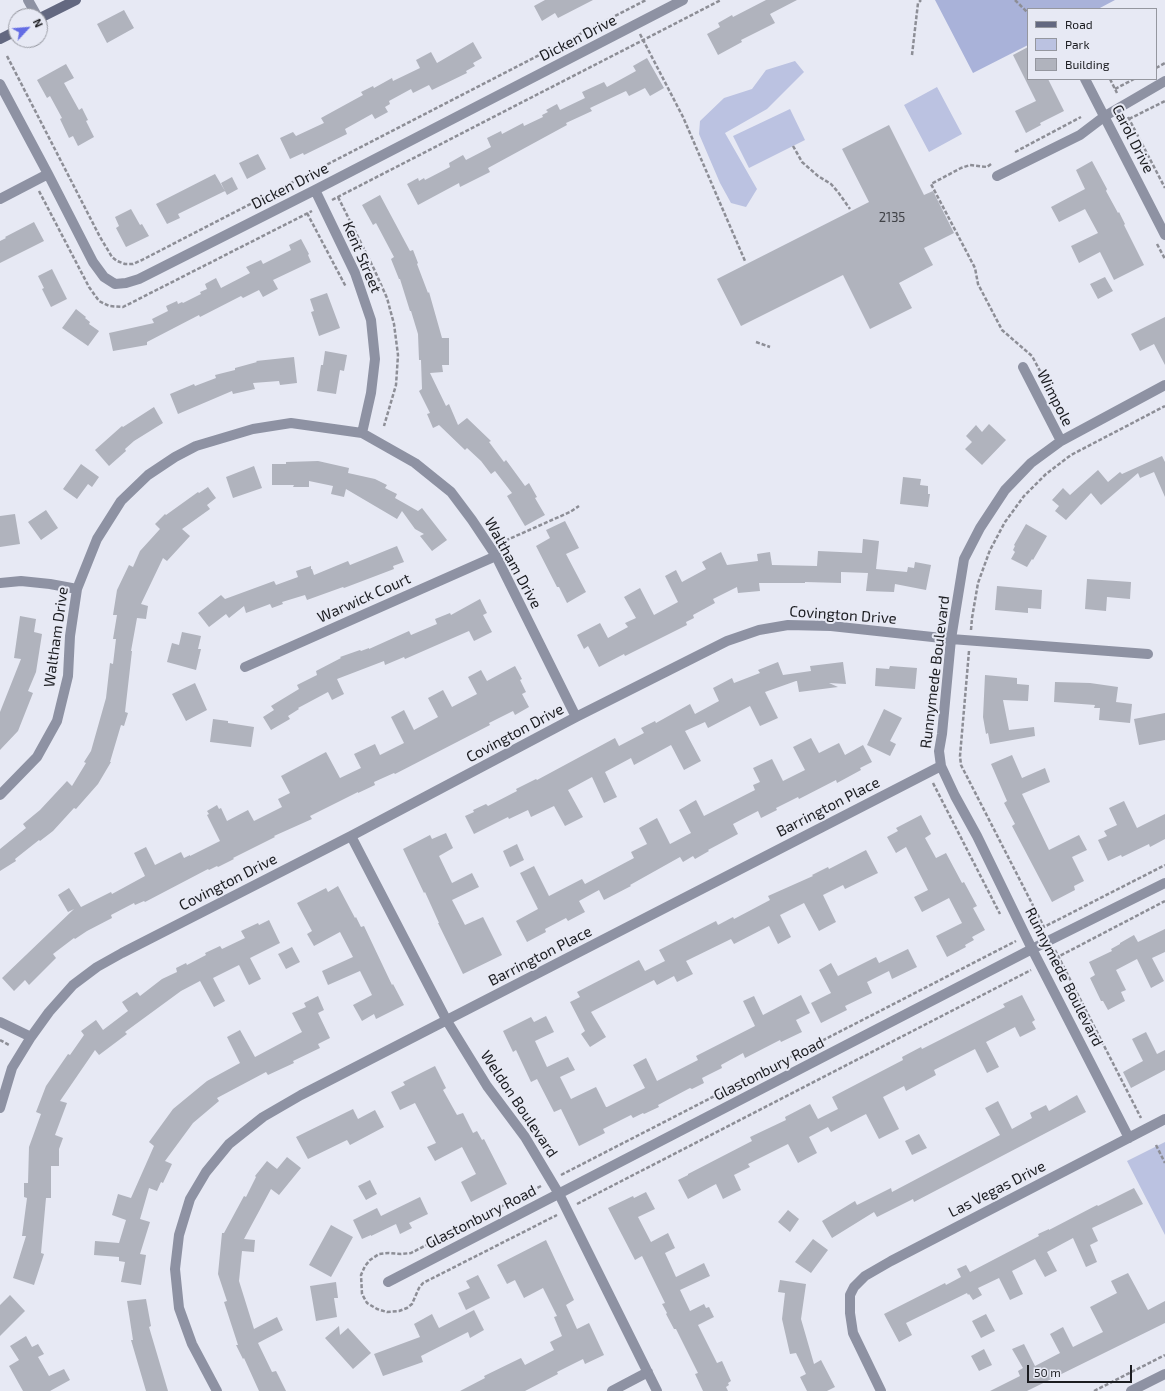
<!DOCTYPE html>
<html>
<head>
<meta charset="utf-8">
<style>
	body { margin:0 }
	#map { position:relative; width:1165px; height:1391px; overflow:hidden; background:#e7e9f4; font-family:"Exo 2",sans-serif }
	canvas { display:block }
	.legend { position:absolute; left:1027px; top:8px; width:130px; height:72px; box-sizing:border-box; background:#e7e9f4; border:1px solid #95979f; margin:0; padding:5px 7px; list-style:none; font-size:12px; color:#1b1c20 }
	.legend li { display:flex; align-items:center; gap:8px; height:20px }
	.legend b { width:20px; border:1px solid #95979f }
	.north { position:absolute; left:8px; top:8px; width:40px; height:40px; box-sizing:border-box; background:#e7e9f4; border:1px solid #95979f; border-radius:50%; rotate:64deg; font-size:11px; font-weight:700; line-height:16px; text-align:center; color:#1b1c20 }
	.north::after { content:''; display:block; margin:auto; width:14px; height:18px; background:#636ce4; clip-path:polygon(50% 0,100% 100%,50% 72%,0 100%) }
	.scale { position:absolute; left:1027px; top:1365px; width:105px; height:18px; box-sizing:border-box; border:2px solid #1b1c20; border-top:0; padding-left:5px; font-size:12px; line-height:14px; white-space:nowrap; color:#1b1c20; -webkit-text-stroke:3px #e7e9f4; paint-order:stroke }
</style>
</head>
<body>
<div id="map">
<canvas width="1165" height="1391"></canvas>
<ul class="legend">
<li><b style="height:5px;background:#636880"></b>Road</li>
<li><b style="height:11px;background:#bbc2e1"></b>Park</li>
<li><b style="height:11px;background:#b0b3bd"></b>Building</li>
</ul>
<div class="north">N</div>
<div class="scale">50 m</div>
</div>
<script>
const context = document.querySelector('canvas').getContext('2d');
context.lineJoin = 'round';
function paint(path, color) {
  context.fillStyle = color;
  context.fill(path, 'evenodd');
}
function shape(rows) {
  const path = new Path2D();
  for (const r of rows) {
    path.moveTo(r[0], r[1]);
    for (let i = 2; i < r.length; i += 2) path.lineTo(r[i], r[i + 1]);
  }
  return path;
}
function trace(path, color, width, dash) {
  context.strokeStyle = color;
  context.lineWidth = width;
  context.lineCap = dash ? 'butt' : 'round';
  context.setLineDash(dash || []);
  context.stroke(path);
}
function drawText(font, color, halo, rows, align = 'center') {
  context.font = font + ' "Exo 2",sans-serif';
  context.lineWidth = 4;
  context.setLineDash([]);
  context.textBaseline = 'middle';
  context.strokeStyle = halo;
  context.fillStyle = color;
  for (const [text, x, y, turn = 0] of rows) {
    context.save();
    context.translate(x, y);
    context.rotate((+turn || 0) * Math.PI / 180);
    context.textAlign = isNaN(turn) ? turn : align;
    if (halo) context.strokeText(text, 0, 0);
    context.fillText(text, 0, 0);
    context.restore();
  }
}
const green = shape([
	[795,61,804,72,767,109,725,133,757,189,746,207,731,203,720,183,699,134,700,121,724,98,752,89,766,70],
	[937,87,962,134,929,152,904,105],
	[790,109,805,140,749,168,733,136],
	[1165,1142,1165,1235,1127,1161]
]);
const forest = shape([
	[935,0,1115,0,1098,9,1028,9,1028,45,973,73]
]);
const building = shape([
	[545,0,593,0,558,18,555,13,542,21,534,6],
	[766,0,797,0,770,14,775,23,741,40,742,42,718,55,707,34,720,27,718,23,732,15,733,17],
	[124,10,134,28,107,43,97,24],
	[473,42,482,58,473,63,475,66,466,71,467,73,432,90,429,85,413,93,411,89,389,101,390,104,385,107,388,112,375,119,372,114,345,129,347,134,304,155,303,153,290,159,280,138,293,132,296,136,324,123,321,118,363,95,361,92,373,86,374,88,392,78,393,81,420,68,416,60,431,52,437,63],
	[1028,47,1028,79,1048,79,1064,111,1040,123,1041,125,1026,133,1015,111,1036,101,1013,55],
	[647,58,664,88,650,96,645,88,629,96,626,91,590,108,592,111,566,123,567,125,488,168,490,172,460,187,459,183,418,205,407,184,418,178,419,181,424,178,425,180,450,167,449,163,463,155,466,160,491,147,487,138,501,131,502,134,523,123,524,126,543,117,542,115,548,112,546,110,557,104,560,110,585,98,582,92,604,82,607,87,636,71,633,66],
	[66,64,74,78,64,83,79,110,82,108,88,120,86,121,94,137,78,146,73,136,69,138,60,119,62,118,50,96,47,98,37,80],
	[889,125,924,195,933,191,954,233,924,248,933,265,899,283,912,308,870,329,843,275,741,326,717,279,869,202,842,149],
	[258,154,266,169,247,179,239,163],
	[1092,161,1107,189,1106,191,1118,213,1119,212,1125,224,1124,225,1144,265,1114,280,1100,252,1079,263,1071,246,1098,233,1085,209,1059,222,1051,207,1085,189,1076,170],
	[215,174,225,191,178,214,180,218,167,224,156,204],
	[232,177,238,189,227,195,221,183],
	[380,195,410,251,413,250,418,263,417,264,428,293,429,292,442,338,449,338,449,365,442,365,443,372,430,373,446,406,449,404,458,425,467,418,491,441,489,442,504,462,506,460,525,486,529,483,537,497,535,498,545,515,525,526,507,496,512,493,495,471,491,474,481,461,467,448,465,450,439,425,433,428,427,414,430,413,419,391,422,389,421,360,419,360,418,334,411,311,410,311,400,279,399,279,391,259,394,257,376,223,373,225,362,205],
	[131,209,140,225,142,224,149,236,126,247,116,228,119,226,115,217],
	[34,222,44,241,0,263,0,241,6,238,5,237],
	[301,239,309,254,308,255,311,262,273,280,278,289,263,297,259,290,243,298,241,296,200,317,199,315,147,342,147,345,113,351,109,333,154,323,152,319,168,311,166,306,177,301,178,304,182,302,183,303,201,294,200,292,207,289,205,284,216,278,221,288,250,273,246,267,261,260,263,264,291,250,289,245],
	[52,269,67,299,51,307,42,289,44,288,38,276],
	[1105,277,1113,291,1098,299,1090,284],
	[327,293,340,328,319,336,311,312,314,311,310,299],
	[76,309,86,317,85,318,90,322,89,324,99,331,88,346,62,328],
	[1165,317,1165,365,1154,344,1140,351,1131,334],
	[325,351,347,355,344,371,340,370,336,394,317,391,321,365,323,365],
	[294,357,297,383,280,385,279,381,253,383,255,389,233,394,232,391,178,414,170,394,194,384,195,386,216,378,215,375,235,370,235,368,257,362,256,361],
	[154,407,163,423,134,441,125,449,126,451,109,466,95,450,122,426,123,427],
	[989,424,1006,440,982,465,965,449,972,442,966,436,976,425,982,432],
	[1162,456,1165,462,1165,497,1154,472,1140,478,1138,473,1101,505,1091,493,1066,520,1055,511,1059,506,1052,500,1063,488,1070,495,1098,470,1108,482,1120,472,1122,474],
	[318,461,349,468,348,473,375,479,387,485,385,488,397,494,395,498,418,511,422,508,447,540,432,551,420,536,424,534,415,529,402,511,397,519,346,489,344,497,331,494,333,486,309,481,309,487,293,487,294,485,272,485,272,464,286,464,286,462],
	[81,464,99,477,92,487,88,484,77,499,63,489],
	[254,466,262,488,233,498,226,477],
	[903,477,921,479,920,485,928,486,928,494,930,494,928,507,900,504],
	[208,487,216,498,207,505,210,509,182,529,190,536,167,561,163,558,141,604,148,606,146,619,137,618,131,651,132,651,125,712,128,713,124,726,121,725,110,762,111,762,98,784,76,809,74,808,53,831,40,841,39,840,15,859,16,861,0,871,0,849,26,828,23,824,40,810,67,781,72,786,86,763,84,762,91,751,106,698,110,663,113,664,116,639,113,639,117,615,113,615,117,590,129,565,133,567,140,551,160,529,155,524,165,514,166,515,198,492,199,493],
	[46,510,58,528,41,540,28,522],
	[15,514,20,544,0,547,0,516],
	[565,521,579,548,566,554,586,592,567,603,559,587,557,587,536,546,550,538,546,530],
	[1026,524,1047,536,1033,560,1032,559,1027,567,1011,559,1015,552,1013,550,1015,546,1014,545],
	[863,539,879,541,876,569,907,572,908,567,914,568,915,562,931,565,926,590,895,584,894,592,866,591,868,573,841,572,841,583,805,582,805,583,759,583,760,591,738,593,737,587,713,599,715,603,693,615,694,618,686,622,687,625,625,656,624,654,599,667,588,646,584,649,577,635,600,623,608,638,628,627,625,623,636,618,624,597,640,588,654,615,678,602,665,576,676,570,682,582,706,569,702,562,721,552,727,565,758,561,757,554,770,552,772,565,817,566,818,551,862,553],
	[397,546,404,562,393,566,394,569,344,588,343,587,307,600,305,595,282,602,283,604,272,608,270,604,246,613,244,606,229,618,226,614,209,627,198,613,221,595,225,599,274,581,276,585,298,577,296,571,311,566,311,569,312,569,314,575,348,561,350,565],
	[1087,579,1131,582,1130,599,1107,597,1106,611,1085,609],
	[997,586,1042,590,1041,609,1028,608,1028,613,995,610],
	[480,599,487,613,483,615,492,632,474,641,469,631,405,659,404,657,385,665,384,661,337,679,344,694,332,700,328,692,298,708,299,709,288,716,290,719,271,730,263,717,274,710,271,706,299,689,297,685,317,675,316,671,341,658,340,657,360,650,361,651,369,648,369,649,409,631,411,635,437,624,435,619,450,613,451,615],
	[20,616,36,619,34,632,42,634,36,672,28,691,33,693,18,731,0,750,0,712,21,659,14,658],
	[182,632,201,636,198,649,201,649,196,670,167,662,172,643,179,645],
	[778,662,783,675,811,671,810,666,843,662,846,684,829,683,838,687,799,692,797,681,796,681,765,692,778,718,760,726,750,706,708,728,705,722,685,731,701,761,684,770,671,745,634,765,631,758,605,772,617,797,604,803,592,777,568,790,583,817,565,826,554,806,531,817,528,810,509,819,508,817,474,834,465,816,474,812,473,810,486,804,488,806,517,791,516,789,536,779,537,780,615,738,619,746,644,733,641,728,655,721,656,723,690,704,695,714,719,701,713,688,732,678,734,683,760,673,758,670],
	[515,666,522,679,520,680,526,692,522,694,529,707,515,715,513,711,489,723,490,725,395,774,394,773,374,782,375,785,358,793,358,792,310,816,312,819,274,836,275,837,233,858,234,859,218,867,217,866,209,870,208,869,145,902,144,901,135,905,134,903,111,915,112,918,87,931,75,939,74,938,53,954,56,958,29,985,25,980,14,991,2,978,74,909,68,912,58,895,69,888,81,907,111,892,112,894,145,876,134,853,146,847,155,865,181,852,184,858,190,855,190,856,220,841,207,815,209,814,207,811,217,805,219,809,221,808,227,821,248,810,254,821,282,807,278,799,290,793,281,776,326,752,340,778,361,768,354,754,375,744,380,755,404,743,391,717,404,710,414,730,438,717,428,698,443,690,452,707,477,694,468,677,481,670,487,681],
	[890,666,917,668,915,689,875,686,876,668,889,669],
	[985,675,1017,678,1017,684,1029,685,1028,701,1003,700,1009,730,1034,727,1035,736,990,744,988,733,986,734,983,717],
	[1055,682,1090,683,1118,687,1116,702,1132,704,1130,723,1099,720,1100,708,1094,708,1095,705,1054,702],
	[195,683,207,710,186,721,172,694],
	[884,709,902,718,890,741,896,744,890,756,867,745],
	[1165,713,1165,740,1139,745,1134,719],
	[213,719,228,721,228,723,254,727,251,747,210,742],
	[811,738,819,753,839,743,845,755,863,745,872,762,860,768,861,770,837,783,836,780,799,799,798,797,776,808,777,810,761,818,758,811,733,824,738,834,708,850,709,851,695,859,693,856,683,862,680,857,630,885,631,886,604,900,599,890,579,901,585,912,568,921,566,918,545,929,546,932,527,942,516,921,538,909,520,873,534,866,549,896,582,879,585,884,634,858,631,852,647,844,639,828,657,818,670,844,691,833,679,810,696,800,704,816,755,790,753,785,760,782,753,768,772,759,783,781,805,770,793,747],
	[1012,755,1022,778,1045,768,1050,782,1022,794,1049,850,1079,835,1087,850,1072,857,1084,881,1074,886,1075,890,1052,902,1012,826,1015,824,1004,803,1007,801,991,764],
	[1124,801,1137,828,1165,814,1165,839,1150,847,1149,844,1122,857,1121,855,1108,861,1098,840,1107,836,1104,831,1117,825,1109,808],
	[921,815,931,834,925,838,936,858,946,853,962,883,964,882,977,906,973,908,985,930,972,937,974,940,965,945,966,947,947,957,936,936,962,923,949,898,922,912,914,897,928,890,906,847,896,853,887,837,898,831,896,828],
	[446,833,453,848,439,856,452,883,472,873,479,887,452,900,465,925,483,917,502,955,463,974,438,923,439,923,425,892,424,893,403,849,430,835,432,839],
	[517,844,524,860,510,867,503,851],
	[866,850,878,873,845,889,843,885,823,895,836,922,819,931,804,903,780,915,791,937,778,944,769,926,734,944,731,939,686,961,693,974,677,982,674,976,657,985,654,980,591,1012,606,1037,590,1047,581,1034,585,1031,570,1002,580,997,577,992,639,960,645,971,665,961,659,950,716,921,718,925,733,917,734,919,770,900,768,896,813,876,812,875,828,867,829,869],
	[338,886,355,918,356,917,361,927,364,926,392,985,393,984,404,1005,376,1019,374,1014,362,1021,353,1005,372,995,360,971,328,985,322,971,353,957,340,932,314,946,307,934,312,931,297,903,326,888,328,892],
	[269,920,280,943,250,958,261,979,249,985,239,965,213,978,225,1001,214,1007,200,981,181,991,125,1032,127,1034,99,1055,95,1050,60,1101,67,1103,55,1135,63,1138,59,1149,59,1166,51,1166,51,1198,46,1198,41,1253,44,1254,34,1285,13,1278,26,1236,22,1236,27,1198,24,1197,24,1183,28,1183,29,1147,41,1114,36,1112,46,1086,68,1054,70,1055,84,1035,81,1031,96,1020,103,1030,128,1011,122,1002,137,992,140,996,162,979,177,972,176,968,186,963,187,965,206,955,205,953,220,946,222,949,245,938,241,931,258,923,259,925],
	[1165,929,1165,952,1152,958,1164,981,1151,988,1137,959,1116,970,1126,990,1121,992,1125,1001,1108,1010,1103,1001,1101,1001,1090,978,1095,975,1089,962,1112,951,1111,949,1120,944,1120,943,1134,935,1138,942],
	[292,947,300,962,286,969,278,954],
	[908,949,917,967,892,979,889,971,867,982,872,993,845,1006,847,1010,821,1023,811,1003,831,993,819,970,831,963,838,976,876,957,879,963],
	[801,995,810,1013,796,1020,802,1032,781,1042,780,1040,745,1058,743,1053,721,1065,722,1068,702,1078,704,1083,692,1089,690,1088,658,1105,659,1107,644,1114,643,1113,633,1118,631,1115,603,1129,605,1133,579,1146,561,1109,554,1112,537,1079,531,1082,516,1050,513,1052,503,1031,531,1017,534,1022,546,1016,554,1032,535,1041,547,1067,568,1057,575,1070,560,1077,571,1099,596,1087,606,1107,607,1107,645,1088,633,1065,646,1058,657,1081,698,1060,696,1056,755,1026,743,1001,754,996,763,1015],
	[1022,995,1035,1020,1032,1022,1036,1029,1020,1037,1015,1027,986,1042,999,1067,987,1073,975,1049,934,1070,936,1075,906,1091,904,1086,883,1097,899,1129,879,1139,866,1114,831,1132,828,1127,809,1137,817,1153,798,1163,788,1144,748,1164,750,1167,734,1175,741,1190,723,1199,716,1184,688,1199,678,1180,688,1175,688,1174,752,1141,750,1137,786,1120,785,1117,810,1104,818,1119,838,1109,832,1097,903,1060,902,1057,921,1047,922,1049,1005,1007,1003,1004],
	[318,996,324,1010,318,1013,330,1038,318,1044,320,1048,293,1061,294,1063,268,1075,266,1072,217,1098,219,1101,193,1123,165,1161,172,1164,163,1183,161,1182,157,1191,149,1188,140,1219,150,1222,140,1254,146,1255,141,1285,121,1282,125,1262,119,1261,119,1257,94,1255,95,1241,119,1243,126,1220,112,1215,118,1194,131,1198,154,1146,149,1142,173,1109,207,1081,240,1063,227,1037,240,1030,255,1057,302,1032,292,1013,306,1007,304,1003],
	[1146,1032,1157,1054,1165,1050,1165,1070,1131,1088,1123,1072,1143,1061,1132,1039],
	[435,1066,446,1088,443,1090,457,1115,463,1113,473,1133,477,1131,482,1140,484,1139,507,1184,471,1202,461,1182,476,1174,462,1147,435,1161,427,1147,436,1143,415,1103,400,1110,391,1092,405,1085,403,1082],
	[1077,1095,1086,1112,914,1202,913,1199,877,1217,874,1212,832,1238,822,1221,855,1201,857,1205,891,1188,892,1192,1000,1135,985,1108,998,1101,1012,1129,1032,1118,1030,1113,1046,1105,1049,1111],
	[353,1109,358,1119,375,1110,384,1127,350,1145,347,1140,308,1159,296,1137],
	[919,1134,927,1148,912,1155,905,1141],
	[287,1157,301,1168,279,1195,271,1189,244,1239,255,1240,254,1252,242,1251,239,1281,254,1329,277,1317,283,1330,258,1343,272,1372,276,1371,286,1391,259,1391,244,1358,243,1359,236,1345,238,1345,224,1302,227,1301,218,1274,222,1233,224,1233,244,1196,246,1197,256,1177,255,1176,267,1161,277,1169],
	[370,1180,377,1194,366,1200,358,1186],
	[1134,1188,1143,1204,1092,1228,1098,1241,1090,1245,1097,1262,1086,1267,1073,1238,1047,1252,1057,1271,1045,1277,1035,1259,1012,1271,1023,1294,1010,1300,999,1278,978,1288,982,1295,973,1300,969,1294,968,1295,967,1293,906,1323,912,1335,899,1342,884,1314,945,1283,946,1285,961,1277,957,1269,966,1265,970,1272,1039,1236,1038,1234,1049,1229,1049,1230,1097,1205,1098,1206],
	[646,1192,655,1209,638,1217,651,1242,668,1233,675,1248,665,1253,676,1277,704,1263,710,1276,680,1290,690,1311,704,1304,706,1308,709,1307,714,1317,698,1325,717,1363,722,1361,731,1381,728,1383,729,1385,726,1387,728,1391,703,1391,695,1374,698,1373,676,1329,674,1329,666,1314,667,1313,662,1304,665,1303,642,1256,635,1260,608,1208,633,1196,634,1198],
	[420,1197,428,1214,409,1223,412,1228,400,1234,396,1224,371,1236,371,1235,362,1239,353,1220,377,1208,381,1216],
	[788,1210,799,1219,790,1232,778,1222],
	[331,1225,353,1237,331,1277,309,1265],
	[813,1239,828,1250,811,1273,795,1262],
	[546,1240,574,1300,566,1305,577,1329,589,1323,604,1355,585,1364,583,1359,557,1372,558,1374,525,1391,460,1391,485,1378,484,1376,521,1358,525,1365,554,1350,550,1342,562,1336,554,1317,557,1316,543,1288,524,1298,515,1280,507,1284,497,1265],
	[1128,1273,1148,1310,1165,1301,1165,1323,1027,1391,990,1391,1020,1376,1018,1371,1023,1368,1012,1349,1024,1344,1035,1366,1060,1353,1050,1334,1063,1327,1073,1347,1103,1332,1090,1307,1117,1293,1111,1281],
	[478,1275,490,1298,466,1310,458,1293,470,1288,466,1281],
	[780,1280,806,1284,801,1319,814,1364,821,1360,835,1387,827,1391,807,1391,800,1377,806,1374,796,1353,790,1354,782,1319,785,1293,778,1292],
	[336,1282,338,1298,334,1298,337,1317,316,1321,310,1286],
	[10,1295,25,1311,0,1336,0,1305],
	[146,1299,151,1326,149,1327,168,1391,146,1391,131,1340,133,1340,127,1301],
	[474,1310,484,1330,470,1338,468,1332,421,1356,423,1362,383,1376,374,1354,420,1337,414,1324,432,1314,439,1328],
	[986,1314,995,1331,981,1338,972,1321],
	[339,1326,340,1335,348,1328,371,1353,353,1369,325,1338],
	[26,1336,32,1347,38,1344,44,1354,38,1357,49,1376,64,1369,70,1380,50,1391,23,1391,9,1366,19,1360,10,1346],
	[984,1349,992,1365,979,1371,971,1356]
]);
const path = shape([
	[1015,0,1028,13],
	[640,34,683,117,745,261],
	[912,55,918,3,921,0],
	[7,56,100,237,112,257,117,261,125,264,133,264,142,260,646,0],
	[1156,68,1165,63],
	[1110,79,1117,93],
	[1115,89,1134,79],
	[1128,117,1165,188],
	[1129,119,1165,101],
	[793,146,802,162,818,176,831,184,838,192,850,209],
	[1015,152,1081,117],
	[991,164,987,167,970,165,961,168,931,184,975,268,978,284,1002,330,1032,356,1040,371],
	[39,191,89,287,99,301,109,306,123,307,312,211],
	[338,197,374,269,387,298,394,324,398,355,396,385,384,426],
	[332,200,721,0],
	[307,213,346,287],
	[1157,244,1165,259],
	[756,342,770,347],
	[1061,413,1066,420,1067,424],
	[500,543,570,512,579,506],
	[971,630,972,618,978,583,990,550,1005,522,1024,496,1046,474,1071,455,1165,406],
	[969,651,960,756,961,765,1044,927],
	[933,783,1000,914],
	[1036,931,1165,865],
	[1055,950,1141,1118],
	[1050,961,1165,901],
	[0,1040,9,1045],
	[1156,1145,1165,1163],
	[561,1175,1016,941],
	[541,1186,411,1253,401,1254,389,1253,379,1254,370,1260,365,1266,361,1275,362,1294,367,1303,377,1309,387,1312,399,1311,407,1308,412,1304,419,1288,423,1283,557,1215],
	[577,1204,1031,970],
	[1094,1391,1165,1355]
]);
const street = shape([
	[28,0,37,16],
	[1085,79,1165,235],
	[0,84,48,174,93,262,104,277,115,284,126,283,139,279,315,190,683,0],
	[997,176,1080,135,1105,116,1165,81],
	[315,190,355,273,371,320,375,359,371,393,362,433],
	[0,199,48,174],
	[1023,367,1061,441],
	[0,583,21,581,50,584,77,589],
	[245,667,496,556],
	[0,795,37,757,57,721,68,676,70,636,77,589,97,539,121,501,148,475,175,457,196,446,253,429,291,423,362,433,415,463,451,492,472,520,496,556,576,717],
	[351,836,447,1021,487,1086,525,1137,559,1194,657,1391],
	[0,1022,31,1037],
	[0,1108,12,1068,31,1037,49,1012,73,985,97,967,122,953,351,836,576,717,727,641,759,630,788,625,831,626,951,639,1148,654],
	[1129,1138,1032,949,977,836,955,796,941,766,939,751,942,734,951,639,964,559,980,528,1005,490,1031,463,1061,441,1165,385],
	[388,1282,1032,949,1165,883],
	[217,1391,192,1344,179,1308,175,1269,179,1235,190,1199,206,1172,229,1144,263,1117,301,1095,941,766],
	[612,1391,648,1372],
	[881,1391,853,1333,850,1313,850,1295,854,1287,865,1276,891,1261,1165,1119],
	[1131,1391,1165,1374]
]);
const secondary = shape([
	[40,18,76,0],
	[0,39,16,31]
]);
const numberNames = [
	["2135",892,218]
];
const streetNames = [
	["Dicken Drive",578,38,-27],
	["Carol Drive",1133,139,63],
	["Dicken Drive",290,186,-27],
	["Kent Street",362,257,67],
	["Wimpole",1055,398,63],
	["Waltham Drive",513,563,61],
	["Warwick Court",364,598,-24],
	["Covington Drive",843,615,4],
	["Waltham Drive",56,637,-82],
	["Runnymede Boulevard",935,672,-83],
	["Covington Drive",515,733,-28],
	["Barrington Place",828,807,-27],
	["Covington Drive",228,882,-27],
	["Barrington Place",540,956,-27],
	["Runnymede Boulevard",1064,977,63],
	["Glastonbury Road",769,1069,-27],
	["Weldon Boulevard",519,1104,56],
	["Las Vegas Drive",997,1189,-27],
	["Glastonbury Road",481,1217,-27]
];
paint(green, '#bbc2e1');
paint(forest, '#a9b2d9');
paint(building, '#b0b3bd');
trace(path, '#8d8e96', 2.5, [4, 2]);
trace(street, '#8e92a3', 10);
trace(secondary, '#636880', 10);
drawText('13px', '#404247', null, numberNames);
drawText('15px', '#1b1c20', '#e7e9f4', streetNames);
</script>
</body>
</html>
